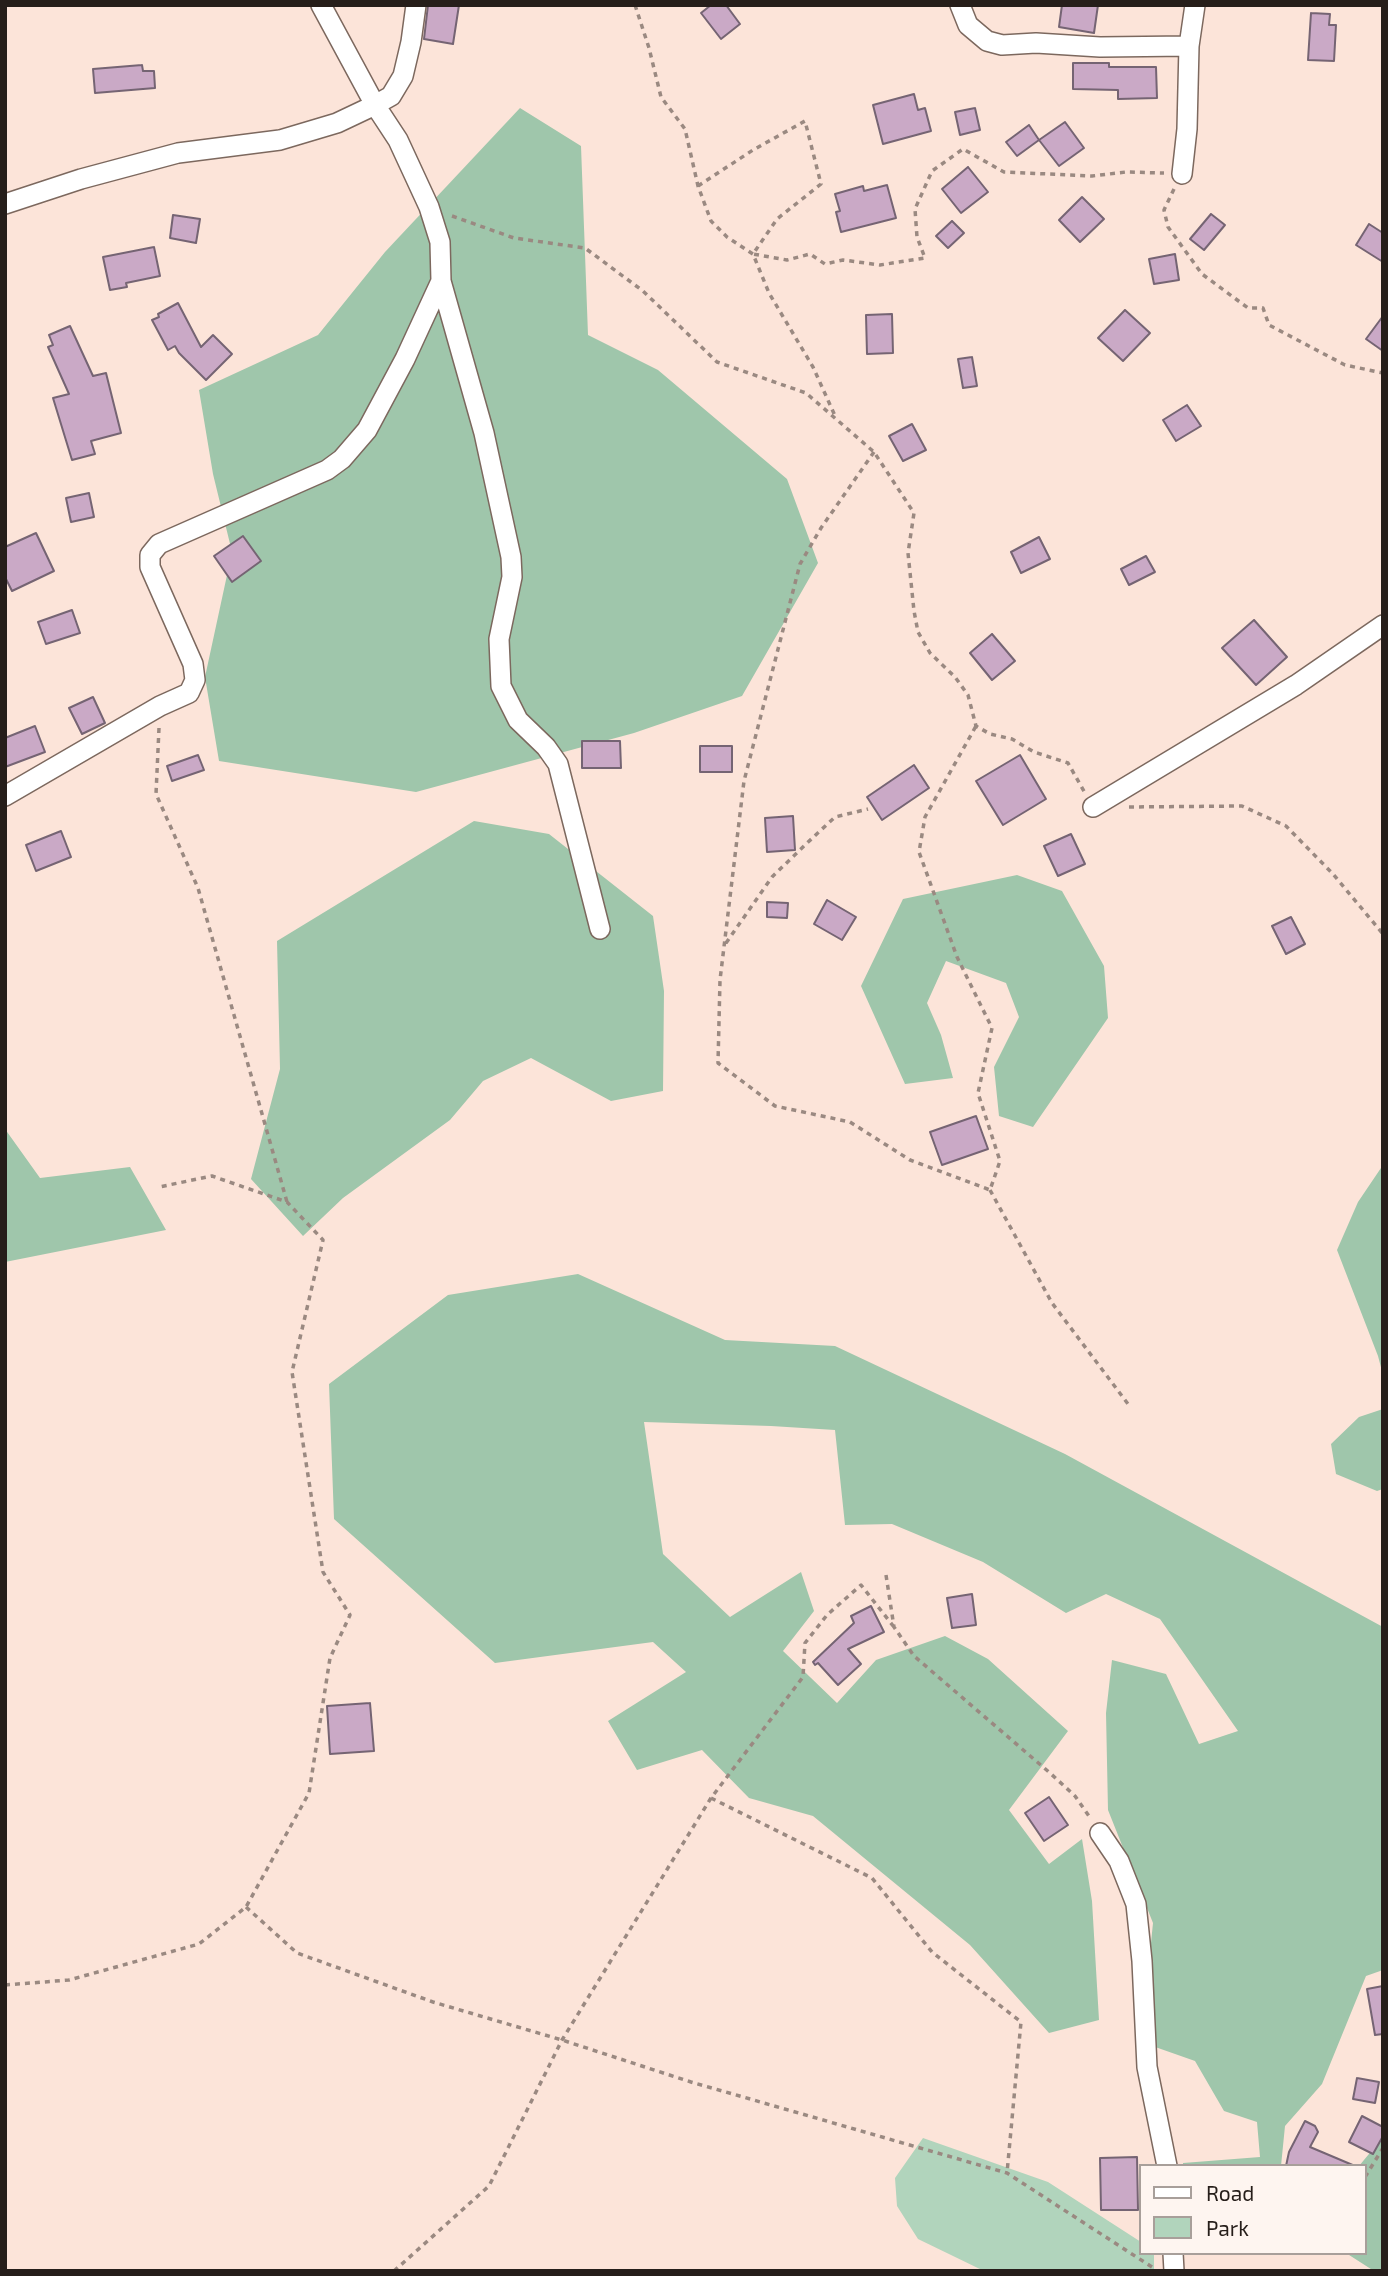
<!DOCTYPE html>
<html>
<head>
<meta charset="utf-8">
<style>
	body { margin:0 }
	#map { position:relative; width:1388px; height:2276px; overflow:hidden; background:#fce4d9; font-family:"Exo 2",sans-serif }
	canvas { display:block }
	.frame { position:absolute; inset:0; border:7px solid #261e1a; pointer-events:none }
	.legend { position:absolute; left:1139px; top:2164px; width:228px; height:91px; box-sizing:border-box; background:#fef5f0; border:2px solid #a89f9a; margin:0; padding:9px 12px; list-style:none; font-size:21px; color:#261e1a }
	.legend li { display:flex; align-items:center; gap:14px; height:35px }
	.legend b { width:35px; border:2px solid #a89f9a }
</style>
</head>
<body>
<div id="map">
<canvas width="1388" height="2276"></canvas>
<div class="frame"></div>
<ul class="legend">
<li><b style="height:9px;background:#fff"></b>Road</li>
<li><b style="height:19px;background:#b1d4bc"></b>Park</li>
</ul>
</div>
<script>
const context = document.querySelector('canvas').getContext('2d');
context.lineJoin = 'round';
function paint(path, color) {
  context.fillStyle = color;
  context.fill(path, 'evenodd');
}
function shape(rows) {
  const path = new Path2D();
  for (const r of rows) {
    path.moveTo(r[0], r[1]);
    for (let i = 2; i < r.length; i += 2) path.lineTo(r[i], r[i + 1]);
  }
  return path;
}
function trace(path, color, width, dash) {
  context.strokeStyle = color;
  context.lineWidth = width;
  context.lineCap = dash ? 'butt' : 'round';
  context.setLineDash(dash || []);
  context.stroke(path);
}
const green = shape([
	[923,2138,1048,2182,1141,2242,1141,2253,1154,2253,1154,2271,984,2271,918,2239,897,2206,895,2178]
]);
const forest = shape([
	[520,108,581,146,588,335,658,370,787,479,818,563,742,696,634,733,416,792,219,761,205,677,232,552,213,474,199,390,318,335,385,252],
	[474,821,549,834,653,916,664,991,663,1091,611,1101,531,1058,483,1081,450,1120,343,1198,303,1236,251,1179,280,1069,277,941],
	[1017,875,1062,891,1104,966,1108,1018,1033,1127,999,1116,994,1067,1019,1017,1006,983,946,961,927,1003,941,1035,953,1078,905,1084,861,986,903,899],
	[5,1129,40,1178,130,1167,166,1230,5,1262],
	[1383,1165,1383,1375,1378,1356,1337,1250,1358,1202],
	[578,1274,725,1340,835,1346,1065,1454,1383,1627,1383,1970,1366,1976,1322,2084,1285,2126,1281,2166,1183,2166,1183,2163,1260,2157,1257,2122,1224,2111,1195,2061,1141,2042,1153,1923,1108,1810,1106,1713,1112,1660,1166,1674,1199,1744,1238,1731,1160,1619,1106,1594,1066,1613,983,1562,892,1524,845,1525,835,1430,771,1426,644,1422,663,1554,730,1617,801,1572,814,1611,783,1651,837,1703,876,1660,945,1636,988,1659,1068,1731,1009,1810,1049,1864,1082,1839,1092,1901,1099,2020,1049,2033,970,1945,813,1816,749,1798,702,1750,637,1770,608,1721,686,1672,653,1642,495,1663,334,1519,329,1384,448,1295],
	[1383,1409,1383,1489,1377,1491,1336,1474,1331,1444,1359,1417],
	[1383,2137,1383,2271,1374,2271,1346,2253,1365,2253,1365,2166,1359,2166]
]);
const building = shape([
	[428,5,459,5,453,44,424,39,428,5],
	[711,5,726,5,740,24,721,39,701,13,711,5],
	[1062,5,1098,5,1094,33,1059,27,1062,5],
	[1311,13,1330,14,1329,25,1336,25,1334,61,1308,60,1311,13],
	[1073,63,1109,63,1109,67,1156,67,1157,98,1118,99,1118,90,1073,89,1073,63],
	[142,65,143,71,154,71,155,88,95,93,93,69,142,65],
	[914,94,918,110,925,108,931,131,883,144,873,105,914,94],
	[975,108,980,130,960,135,955,112,975,108],
	[1065,122,1084,148,1059,166,1039,140,1065,122],
	[1029,125,1039,140,1017,156,1006,142,1029,125],
	[968,167,988,192,961,213,942,189,968,167],
	[887,185,896,218,841,232,836,212,840,211,835,194,863,186,864,191,887,185],
	[1082,197,1104,219,1080,242,1059,220,1082,197],
	[1211,214,1225,225,1204,250,1190,239,1211,214],
	[173,215,200,219,196,243,170,238,173,215],
	[952,221,964,233,948,248,936,236,952,221],
	[1369,224,1383,233,1383,262,1356,245,1369,224],
	[154,247,160,276,126,283,127,287,110,290,103,257,154,247],
	[1175,254,1179,280,1154,284,1149,259,1175,254],
	[178,303,201,347,213,335,232,354,206,380,179,353,175,346,168,350,152,320,159,317,158,314,178,303],
	[1125,310,1150,333,1123,361,1098,338,1125,310],
	[892,314,893,353,867,354,866,315,892,314],
	[1383,316,1383,351,1366,339,1383,316],
	[70,326,93,376,106,373,121,433,91,441,95,454,72,460,53,398,69,394,48,347,53,345,49,335,70,326],
	[972,357,977,386,963,388,958,359,972,357],
	[1187,405,1201,426,1176,441,1163,420,1187,405],
	[912,424,926,450,903,461,889,436,912,424],
	[89,493,94,517,71,522,66,498,89,493],
	[36,533,54,571,12,591,5,577,5,547,36,533],
	[243,536,261,561,232,582,214,556,243,536],
	[1039,537,1050,559,1021,573,1011,552,1039,537],
	[1146,556,1155,572,1129,585,1121,569,1146,556],
	[72,610,80,633,46,644,38,622,72,610],
	[1254,620,1287,657,1256,685,1222,648,1254,620],
	[992,634,1015,661,992,680,970,653,992,634],
	[93,697,105,723,82,734,69,708,93,697],
	[35,726,45,752,5,767,5,738,35,726],
	[582,741,620,741,621,768,582,768,582,741],
	[700,746,732,746,732,772,700,772,700,746],
	[198,755,204,770,172,781,167,766,198,755],
	[1020,755,1046,799,1003,825,976,781,1020,755],
	[914,765,929,788,882,820,867,797,914,765],
	[793,816,795,850,767,852,765,818,793,816],
	[61,831,71,857,36,871,26,845,61,831],
	[1071,834,1085,864,1058,876,1044,846,1071,834],
	[827,900,856,917,842,940,814,924,827,900],
	[767,902,788,903,787,918,767,917,767,902],
	[1291,917,1305,944,1286,954,1272,926,1291,917],
	[976,1116,988,1149,942,1165,930,1132,976,1116],
	[972,1594,976,1625,952,1628,947,1598,972,1594],
	[871,1606,884,1632,848,1649,861,1664,838,1685,818,1663,815,1665,813,1662,854,1623,851,1616,871,1606],
	[370,1703,374,1751,330,1754,327,1706,370,1703],
	[1049,1797,1068,1825,1044,1841,1025,1813,1049,1797],
	[1383,1986,1383,2034,1375,2035,1367,1989,1383,1986],
	[1357,2078,1379,2082,1375,2103,1353,2099,1357,2078],
	[1362,2116,1383,2127,1383,2136,1373,2154,1349,2142,1362,2116],
	[1305,2121,1315,2126,1318,2132,1310,2147,1355,2166,1286,2166,1289,2152,1305,2121],
	[1137,2157,1138,2210,1101,2210,1100,2158,1137,2157]
]);
const path = shape([
	[635,5,649,48,661,97,685,129,698,186,711,221,727,237,753,254,769,293,813,367,836,418],
	[698,186,753,150,805,121,821,184,777,219,753,254,787,260,810,254,825,264,843,260,880,265,925,258,917,237,915,209,932,171,963,149,1004,172,1092,176,1126,172,1164,173],
	[1174,189,1164,210,1168,227,1202,274,1248,308,1263,308,1269,325,1345,365,1383,373],
	[452,216,514,238,585,248,643,291,717,362,806,393,874,452,914,513,908,553,914,611,918,632,930,653,955,677,968,695,976,726,990,734,1012,739,1034,752,1068,763,1085,793],
	[874,452,821,528,800,564,744,781,720,980,718,1063,775,1106,850,1122,910,1160,990,1190,1000,1161,978,1093,992,1028,957,957,919,852,925,817,976,726],
	[159,728,156,794,198,888,287,1202],
	[1129,807,1242,806,1286,826,1333,874,1383,934],
	[726,943,772,877,806,844,835,817,868,809],
	[990,1190,1052,1303,1128,1404],
	[886,1575,894,1627,914,1656,1050,1773,1075,1796,1091,1819],
	[711,1798,872,1878,932,1952,1021,2022,1007,2173],
	[246,1907,297,1953,433,2002,562,2040,691,2082,1007,2173,1155,2269],
	[5,1985,69,1980,199,1944,246,1907,309,1793,330,1658,350,1615,323,1572,292,1372,323,1240,287,1202,212,1176,159,1187],
	[1365,2177,1383,2148],
	[394,2271,489,2186,562,2040,711,1798,803,1677,805,1643,827,1615,861,1585,894,1627]
]);
const street = shape([
	[960,5,968,25,987,41,1002,45,1036,43,1100,47,1189,46],
	[1182,174,1187,129,1189,46,1195,5],
	[5,204,81,179,178,153,280,140,337,123,375,105,391,96,403,76,411,42,416,5],
	[441,281,484,433,511,557,512,577,499,639,501,686,518,720,546,747,558,764,600,929],
	[5,796,160,706,189,693,195,680,193,664,150,567,150,555,159,544,327,470,342,459,367,430,405,359,441,281,440,242,429,207,398,140,375,105,321,5],
	[1093,807,1296,685,1383,625],
	[1100,1833,1119,1861,1136,1904,1142,1961,1147,2067,1167,2166],
	[1173,2253,1174,2271]
]);
paint(green, '#b1d4bc');
paint(forest, '#9fc6ab');
paint(building, '#caa9c6');
trace(building, '#756473', 2);
trace(street, '#7c685e', 22);
trace(path, '#9a8981', 3.5, [5, 5]);
trace(street, '#fff', 19);
</script>
</body>
</html>
